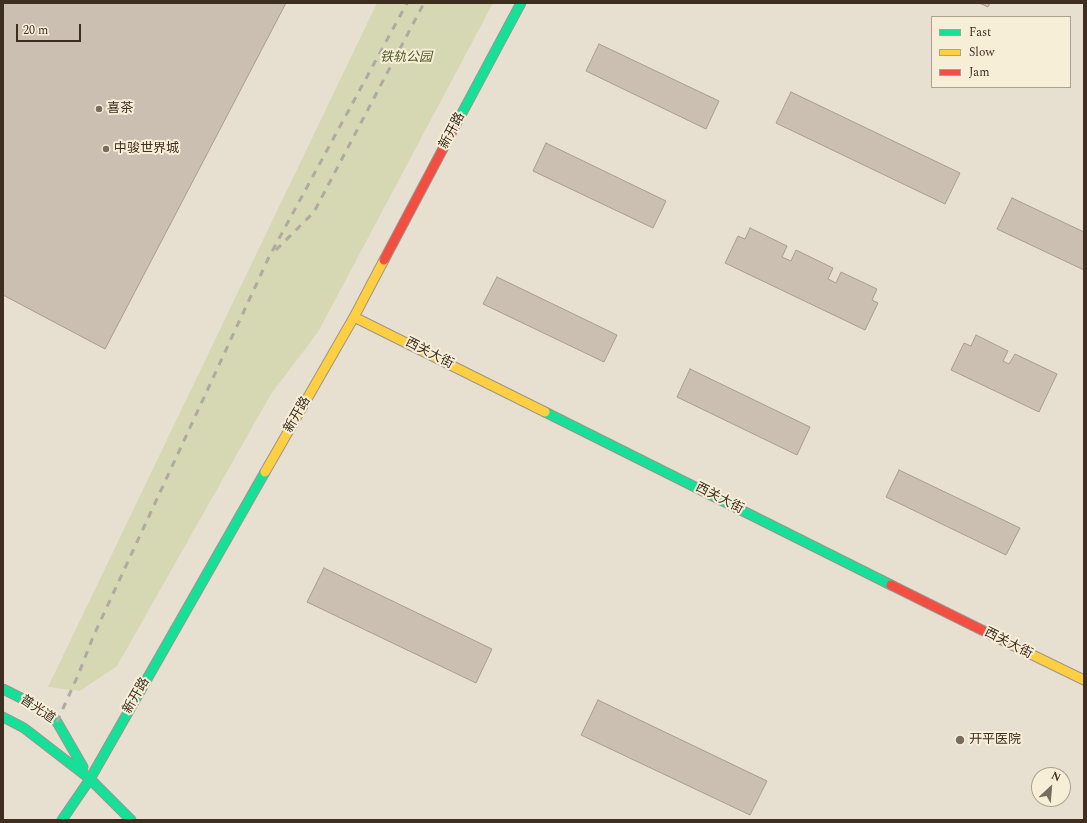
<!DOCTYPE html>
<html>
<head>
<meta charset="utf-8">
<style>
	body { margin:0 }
	#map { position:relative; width:1087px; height:823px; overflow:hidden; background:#e7e0d1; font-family:Spectral,serif }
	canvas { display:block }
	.frame { position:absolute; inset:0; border:4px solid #3d2e20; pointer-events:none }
	.legend { position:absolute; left:931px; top:16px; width:140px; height:72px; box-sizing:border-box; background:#f7eed8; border:1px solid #ada18e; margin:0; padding:5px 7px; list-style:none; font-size:12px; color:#3d2e20 }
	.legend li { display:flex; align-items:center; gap:8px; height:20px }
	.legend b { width:20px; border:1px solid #ada18e }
	.north { position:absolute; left:1031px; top:767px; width:40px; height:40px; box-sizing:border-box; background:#f7eed8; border:1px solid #ada18e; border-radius:50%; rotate:26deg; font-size:11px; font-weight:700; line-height:16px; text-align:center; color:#3d2e20 }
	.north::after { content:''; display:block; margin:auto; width:14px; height:18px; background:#786c5e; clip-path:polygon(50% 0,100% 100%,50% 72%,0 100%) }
	.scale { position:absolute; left:16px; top:24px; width:65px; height:18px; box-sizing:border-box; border:2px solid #3d2e20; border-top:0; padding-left:5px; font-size:12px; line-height:14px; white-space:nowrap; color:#3d2e20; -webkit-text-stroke:3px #f7eed8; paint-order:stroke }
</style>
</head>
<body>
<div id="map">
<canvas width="1087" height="823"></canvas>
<div class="frame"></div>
<ul class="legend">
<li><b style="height:5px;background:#16e098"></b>Fast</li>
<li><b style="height:5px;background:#ffcf43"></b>Slow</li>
<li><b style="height:5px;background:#f24e42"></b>Jam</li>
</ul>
<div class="north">N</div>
<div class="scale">20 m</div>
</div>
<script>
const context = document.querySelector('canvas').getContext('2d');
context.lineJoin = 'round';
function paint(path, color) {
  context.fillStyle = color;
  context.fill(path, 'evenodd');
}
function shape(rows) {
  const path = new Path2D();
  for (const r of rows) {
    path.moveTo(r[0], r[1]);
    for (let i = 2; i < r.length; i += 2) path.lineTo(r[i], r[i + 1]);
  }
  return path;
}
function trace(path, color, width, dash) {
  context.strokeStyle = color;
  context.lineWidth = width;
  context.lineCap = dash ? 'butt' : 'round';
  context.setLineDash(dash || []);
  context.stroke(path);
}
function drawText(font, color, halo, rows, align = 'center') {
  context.font = font + ' Spectral,"Noto Sans SC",serif';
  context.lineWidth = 4;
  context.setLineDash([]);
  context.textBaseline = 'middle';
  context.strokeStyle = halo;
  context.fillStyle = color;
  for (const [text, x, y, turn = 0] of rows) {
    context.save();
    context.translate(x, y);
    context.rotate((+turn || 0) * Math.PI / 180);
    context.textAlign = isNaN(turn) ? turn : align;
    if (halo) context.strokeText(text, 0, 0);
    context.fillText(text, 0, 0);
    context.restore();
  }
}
const green = shape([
	[377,3,493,3,318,332,271,394,117,666,80,691,48,687]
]);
const building = shape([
	[3,3,286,3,105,349,3,295,3,3],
	[979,3,990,3,988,7,979,3],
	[599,44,719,101,706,129,586,71,599,44],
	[791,92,960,173,945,204,776,123,791,92],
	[546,143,666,201,653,228,533,171,546,143],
	[1012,198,1084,232,1084,270,997,229,1012,198],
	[750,228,787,246,782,257,791,261,796,250,833,268,828,279,836,283,841,272,877,289,872,300,878,303,865,330,725,263,738,236,745,239,750,228],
	[497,277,617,335,604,362,483,304,497,277],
	[976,335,1008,351,1003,361,1009,364,1015,354,1057,374,1039,412,951,370,964,343,971,346,976,335],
	[690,369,810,427,797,455,677,397,690,369],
	[899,470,1020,528,1006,555,886,497,899,470],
	[324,568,492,649,476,683,307,602,324,568],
	[598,700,767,781,750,815,581,735,598,700]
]);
const fast = shape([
	[454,128,521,3],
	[545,412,891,585],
	[3,689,35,705,57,722,83,767],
	[3,717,24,728,90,779,131,820],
	[62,820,90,779,265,472]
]);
const slow = shape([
	[354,317,545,412],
	[265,472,354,317,384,260],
	[1008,643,1084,680]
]);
const jam = shape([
	[384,260,454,128],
	[891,585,1008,643]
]);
const rail = shape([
	[276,250,314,212,424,3],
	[57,722,79,673,93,637,269,257,407,3]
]);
const markers = [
	[99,109,4,"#786c5e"],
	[106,149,4,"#786c5e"],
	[960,740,5,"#786c5e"]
];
const parkNames = [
	["铁轨公园",406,58]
];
const poiNames = [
	["喜茶",107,109],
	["中骏世界城",114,149],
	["开平医院",969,740]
];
const streetNames = [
	["新开路",453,131,-62],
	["西关大街",429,354,27],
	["新开路",298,415,-60],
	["西关大街",719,499,27],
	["西关大街",1008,644,27],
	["新开路",137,696,-60],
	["普光道",37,710,34]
];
paint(green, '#d6d7b3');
paint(building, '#cbbfb2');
trace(building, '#a89c90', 1);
trace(fast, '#9c958a', 11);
trace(slow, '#9c958a', 11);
trace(jam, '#9c958a', 11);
trace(fast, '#16e098', 9);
trace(slow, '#ffcf43', 9);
trace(jam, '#f24e42', 9);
trace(rail, '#afaaa2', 3, [7, 7]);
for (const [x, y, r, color] of markers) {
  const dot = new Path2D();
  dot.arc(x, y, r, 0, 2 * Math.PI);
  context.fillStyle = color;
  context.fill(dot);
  trace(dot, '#f7eed8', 1.5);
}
drawText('italic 13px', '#4d5a26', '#f7eed8', parkNames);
drawText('13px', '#3d2e20', '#f7eed8', poiNames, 'left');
drawText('13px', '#3d2e20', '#f7eed8', streetNames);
</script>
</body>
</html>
